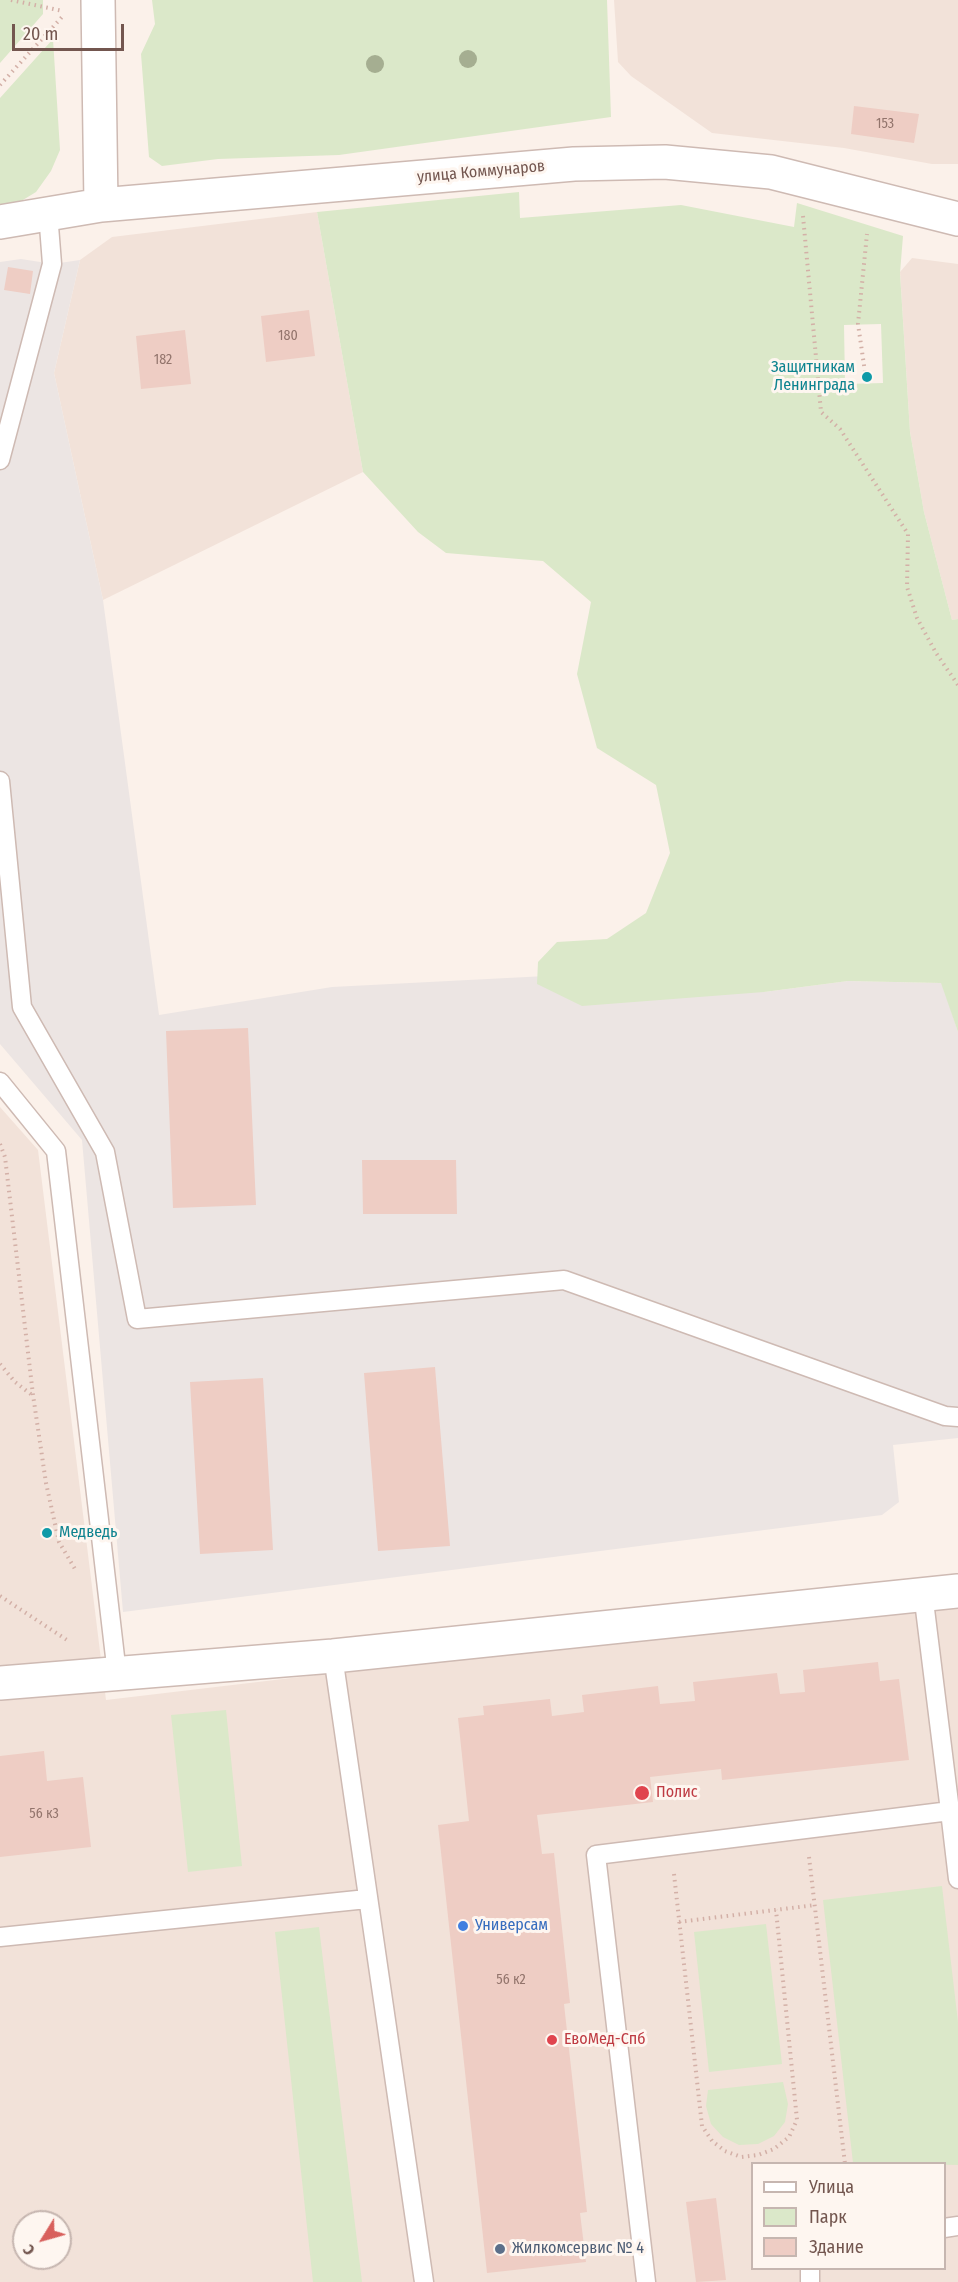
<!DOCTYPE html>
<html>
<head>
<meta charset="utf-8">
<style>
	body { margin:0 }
	#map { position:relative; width:958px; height:2282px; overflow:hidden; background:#fbf1ea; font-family:"Fira Sans Condensed",sans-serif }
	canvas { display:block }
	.legend { position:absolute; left:751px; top:2162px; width:195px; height:108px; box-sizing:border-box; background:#fef6f0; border:2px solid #c6b6b0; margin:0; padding:8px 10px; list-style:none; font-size:18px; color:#73564f }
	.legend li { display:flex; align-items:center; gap:12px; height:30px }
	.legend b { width:30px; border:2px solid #c6b6b0 }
	.north { position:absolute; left:12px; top:2210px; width:60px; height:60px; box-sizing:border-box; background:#fef6f0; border:2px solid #c6b6b0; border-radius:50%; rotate:233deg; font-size:16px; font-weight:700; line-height:24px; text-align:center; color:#73564f }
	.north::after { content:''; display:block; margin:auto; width:21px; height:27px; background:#d8605c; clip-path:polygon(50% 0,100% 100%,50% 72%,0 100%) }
	.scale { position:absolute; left:12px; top:24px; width:112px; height:27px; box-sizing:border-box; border:3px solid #73564f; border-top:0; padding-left:8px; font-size:18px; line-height:21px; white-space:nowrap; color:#73564f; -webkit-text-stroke:4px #fef6f0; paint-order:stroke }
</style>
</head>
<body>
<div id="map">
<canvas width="958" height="2282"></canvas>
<ul class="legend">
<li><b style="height:8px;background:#fff"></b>Улица</li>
<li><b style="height:16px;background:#dbe8c9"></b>Парк</li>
<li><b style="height:16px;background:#eecdc4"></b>Здание</li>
</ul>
<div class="north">С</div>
<div class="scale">20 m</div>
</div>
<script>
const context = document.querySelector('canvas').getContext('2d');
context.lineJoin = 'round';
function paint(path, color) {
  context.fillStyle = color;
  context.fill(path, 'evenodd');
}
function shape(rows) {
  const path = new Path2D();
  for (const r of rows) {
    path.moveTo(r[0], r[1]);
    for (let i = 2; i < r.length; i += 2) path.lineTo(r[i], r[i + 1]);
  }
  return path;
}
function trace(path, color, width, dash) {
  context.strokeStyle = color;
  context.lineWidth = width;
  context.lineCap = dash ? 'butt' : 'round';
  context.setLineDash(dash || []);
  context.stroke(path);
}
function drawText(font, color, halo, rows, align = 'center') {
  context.font = font + ' "Fira Sans Condensed",sans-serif';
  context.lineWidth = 6;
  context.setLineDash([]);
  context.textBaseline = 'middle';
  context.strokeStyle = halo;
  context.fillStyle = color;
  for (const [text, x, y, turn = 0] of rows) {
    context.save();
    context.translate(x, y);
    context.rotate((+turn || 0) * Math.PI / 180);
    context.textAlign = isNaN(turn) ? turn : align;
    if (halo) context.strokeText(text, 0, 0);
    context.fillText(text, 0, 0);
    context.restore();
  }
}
const residential = shape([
	[614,0,958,0,958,164,932,164,844,148,712,133,631,76,618,62],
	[317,212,363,472,103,600,54,373,80,260,112,237],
	[912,258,958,264,958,619,952,620,924,512,910,432,900,272],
	[0,1107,38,1150,106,1700,958,1599,958,2282,0,2282],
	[752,2164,944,2164,944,2268,752,2268],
	[24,2222,60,2222,60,2258,24,2258]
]);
const industrial = shape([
	[21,259,53,264,80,260,54,373,103,600,159,1015,332,987,760,965,764,992,848,981,942,983,958,1032,958,1438,893,1445,899,1502,882,1515,123,1612,82,1140,0,1044,0,262]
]);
const green = shape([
	[0,0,43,0,43,14,0,63],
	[152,0,607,0,611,117,339,155,218,159,162,166,149,157,141,54,155,24],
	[53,39,60,150,51,171,36,192,13,206,0,209,0,98],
	[519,192,520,218,681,205,794,227,797,203,903,236,900,273,910,432,924,512,952,620,958,619,958,1032,941,983,848,981,764,992,582,1006,537,984,538,962,557,942,607,939,646,913,670,853,656,785,597,748,577,674,591,602,543,561,446,553,418,532,363,472,317,212],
	[881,324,883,383,845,384,844,325],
	[226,1710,242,1866,188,1872,171,1715],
	[942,1886,958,2022,958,2165,853,2163,823,1900],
	[766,1924,782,2064,709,2072,694,1932],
	[319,1927,362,2282,313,2282,275,1932],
	[783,2082,788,2104,785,2122,774,2136,758,2144,739,2145,723,2137,711,2124,706,2106,708,2090]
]);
const building = shape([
	[854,106,919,114,914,143,851,134],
	[8,267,33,271,30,294,4,290],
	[309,310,315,356,266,362,261,316],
	[185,330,191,384,141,389,136,336],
	[248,1028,256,1205,173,1208,166,1031],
	[362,1160,456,1160,457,1214,363,1214],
	[435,1367,450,1546,378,1551,364,1373],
	[263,1378,273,1550,200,1554,190,1382],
	[878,1662,880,1681,899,1679,909,1760,722,1780,721,1769,650,1777,653,1802,537,1815,542,1854,554,1853,570,2003,564,2004,587,2212,580,2213,586,2262,487,2273,438,1825,469,1821,458,1718,484,1715,483,1706,550,1699,552,1716,584,1712,582,1695,658,1686,660,1704,695,1701,693,1682,777,1673,780,1694,805,1692,803,1670],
	[44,1751,47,1781,83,1777,91,1847,0,1857,0,1756],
	[716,2198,726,2280,696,2282,686,2202]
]);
const path = shape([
	[11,0,63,11],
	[0,85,62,17],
	[803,216,821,412,840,429,908,534,907,587,917,618,936,653,958,685],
	[865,372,858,324,867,234],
	[0,1144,5,1157,33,1395,46,1483,59,1542,75,1569],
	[0,1364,15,1382,32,1395],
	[0,1596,67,1640],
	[809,1857,845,2164],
	[674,1874,702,2126,712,2141,725,2151,741,2157,758,2155,774,2149,789,2137,797,2120,776,1910],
	[679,1922,815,1905]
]);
const lane = shape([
	[0,460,52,264,48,213],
	[0,781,22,1007,105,1152,137,1319,564,1280,945,1416,958,1417],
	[0,1082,56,1151,117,1674],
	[333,1656,424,2282],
	[950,1811,958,1879],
	[0,1937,367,1899],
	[944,2228,958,2226],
	[810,2268,810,2282],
	[646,2282,596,1855,950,1811,923,1593]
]);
const street = shape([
	[98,0,101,205],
	[0,222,101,205,574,164,665,162,771,172,958,219],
	[0,1683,333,1656,958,1591]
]);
const trees = [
	[468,59],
	[375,64]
];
const markers = [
	[867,377,6,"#0f9aa8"],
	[47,1533,6,"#0f9aa8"],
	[642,1793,8,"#e0444e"],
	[463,1926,6,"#3f7fe0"],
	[552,2040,6,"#e0444e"],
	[500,2249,6,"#5c6f8a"]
];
const numberNames = [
	["153",885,124],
	["180",288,336],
	["182",163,360],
	["56 к3",44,1814],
	["56 к2",511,1980]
];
const streetNames = [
	["улица Коммунаров",481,172,-5]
];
const cultureNames = [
	["Защитникам",855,368],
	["Ленинграда",855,386],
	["Медведь",59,1533,"left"]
];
const healthNames = [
	["Полис",656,1793],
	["ЕвоМед-Спб",564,2040]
];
const shopNames = [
	["Универсам",475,1926]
];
const serviceNames = [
	["Жилкомсервис № 4",512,2249]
];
paint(residential, '#f2e2d9');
paint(industrial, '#ece5e3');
paint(green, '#dbe8c9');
paint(building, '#eecdc4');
trace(lane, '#cebab3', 21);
trace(street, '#cebab3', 36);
trace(path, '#d3b0a7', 4, [1.5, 4.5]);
trace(lane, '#fff', 18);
trace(street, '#fff', 33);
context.fillStyle = '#a5ae91';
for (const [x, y] of trees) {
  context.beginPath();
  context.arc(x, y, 9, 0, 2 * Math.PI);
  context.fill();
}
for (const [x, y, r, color] of markers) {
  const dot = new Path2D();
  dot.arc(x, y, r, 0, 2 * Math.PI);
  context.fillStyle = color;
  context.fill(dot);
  trace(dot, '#fef6f0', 2);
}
drawText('14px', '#92746c', null, numberNames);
drawText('16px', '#73564f', '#fef6f0', streetNames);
drawText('16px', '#0d838f', '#fef6f0', cultureNames, 'right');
drawText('16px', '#be3a42', '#fef6f0', healthNames, 'left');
drawText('16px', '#366cbe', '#fef6f0', shopNames, 'left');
drawText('16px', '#4e5e75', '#fef6f0', serviceNames, 'left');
</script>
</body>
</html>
